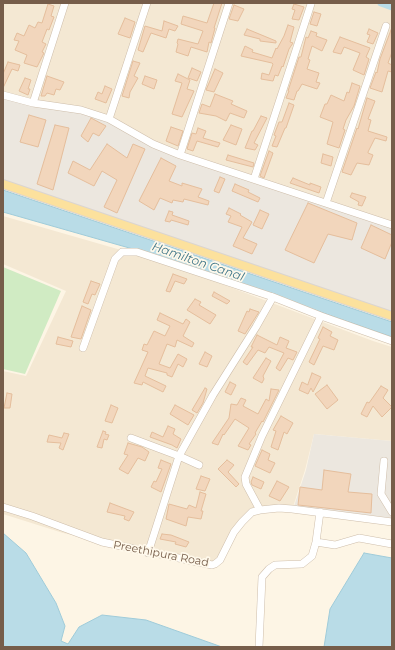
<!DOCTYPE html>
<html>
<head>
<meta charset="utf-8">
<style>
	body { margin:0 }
	#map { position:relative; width:395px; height:650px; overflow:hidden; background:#fdf5e5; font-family:Montserrat,sans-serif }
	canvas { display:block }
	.frame { position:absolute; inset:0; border:4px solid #765d4a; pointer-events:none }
</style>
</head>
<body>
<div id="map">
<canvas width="395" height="650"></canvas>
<div class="frame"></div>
</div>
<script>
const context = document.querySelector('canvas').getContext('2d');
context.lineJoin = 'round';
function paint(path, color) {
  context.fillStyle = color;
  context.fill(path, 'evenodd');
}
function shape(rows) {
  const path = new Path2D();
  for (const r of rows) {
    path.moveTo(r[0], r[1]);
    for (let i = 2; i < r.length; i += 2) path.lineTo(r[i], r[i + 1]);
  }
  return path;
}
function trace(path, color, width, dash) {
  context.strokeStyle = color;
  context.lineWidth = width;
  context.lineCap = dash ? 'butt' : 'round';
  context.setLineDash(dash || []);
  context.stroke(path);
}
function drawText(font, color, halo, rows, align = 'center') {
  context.font = font + ' Montserrat,sans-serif';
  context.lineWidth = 3.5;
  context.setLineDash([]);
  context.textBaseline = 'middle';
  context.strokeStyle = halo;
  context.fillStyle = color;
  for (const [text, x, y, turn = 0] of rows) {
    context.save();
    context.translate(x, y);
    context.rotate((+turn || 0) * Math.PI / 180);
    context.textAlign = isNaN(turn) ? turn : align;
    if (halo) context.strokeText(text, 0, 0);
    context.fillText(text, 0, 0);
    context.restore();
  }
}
const residential = shape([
	[3,3,392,3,392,224,33,102,3,93],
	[3,216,166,263,373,341,392,347,392,441,314,434,305,470,293,507,245,516,215,563,153,552,63,533,3,514,3,371,26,376,66,291,3,264]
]);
const industrial = shape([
	[3,96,95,115,152,146,392,227,392,314,3,183],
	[314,434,392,441,392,518,294,506,306,470]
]);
const green = shape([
	[3,267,61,291,25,374,3,369]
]);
const water = shape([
	[3,190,392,322,392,337,168,259,3,212,3,190],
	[3,533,26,553,56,603,65,626,61,641,68,644,79,627,102,615,146,620,222,647,3,647,3,533],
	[364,553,392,558,392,647,324,647,330,609,364,553]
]);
const canal = shape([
	[381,3,392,7]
]);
const building = shape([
	[214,3,222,3,214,28,215,28,211,43,209,42,207,52,191,47,188,56,176,52,178,44,177,43,178,39,198,44,203,31,181,24,183,16,207,23,214,3],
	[48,4,54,6,51,16,54,17,49,30,47,29,42,42,46,44,42,52,44,53,37,67,24,63,27,55,15,50,19,41,14,40,17,33,24,36,29,25,35,28,38,22,42,23,48,4],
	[294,4,304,7,299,20,292,19,295,10,292,9,294,4],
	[234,5,244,9,238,21,229,19,234,5],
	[314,12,321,14,317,26,310,24,314,12],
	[125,18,135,22,130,38,118,34,125,18],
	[164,21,178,26,175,31,169,29,166,38,151,33,143,52,138,50,145,26,162,31,164,21],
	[288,25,294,27,290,42,293,43,289,49,283,67,282,66,278,76,275,75,273,81,261,79,262,73,269,75,273,64,272,63,241,56,245,46,253,50,252,52,272,58,276,48,277,49,284,36,288,25],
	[247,29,276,41,276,43,260,41,260,39,244,35,247,29],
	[369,29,378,33,373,44,367,42,370,35,367,34,369,29],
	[391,30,392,52,388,63,392,65,392,72,388,71,382,92,370,88,376,72,377,73,380,59,391,30],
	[311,31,317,33,316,36,327,40,322,51,312,46,308,59,310,60,307,69,319,73,316,82,320,83,317,89,302,84,298,91,297,91,294,100,286,98,289,91,288,91,299,57,301,57,306,37,308,38,311,31],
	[340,37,370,48,366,57,369,59,364,75,353,70,360,53,344,47,341,54,333,52,340,37],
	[133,61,140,63,134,76,138,78,130,92,129,98,122,96,133,61],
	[8,62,20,65,18,71,12,69,3,88,3,74,8,62],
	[192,68,201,72,197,81,188,78,192,68],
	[215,69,223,73,214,92,206,90,215,69],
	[178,74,190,80,187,89,194,91,182,117,172,114,182,83,175,81,178,74],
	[47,76,64,82,60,90,56,89,54,95,47,93,45,96,41,96,47,76],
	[145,76,157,80,154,89,142,84,145,76],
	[25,78,31,80,28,89,30,89,28,95,19,91,25,78],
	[352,83,360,86,354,106,346,120,343,129,345,130,339,148,327,144,333,122,320,117,325,104,327,104,331,95,344,101,347,92,349,93,352,83],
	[105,86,112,89,106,103,95,99,98,92,102,94,105,86],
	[215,94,233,101,231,104,247,111,244,118,230,113,226,121,216,116,199,113,202,104,210,107,215,94],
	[367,98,375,101,368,119,371,120,368,131,387,137,386,141,375,138,368,152,368,153,373,155,369,165,357,163,351,175,342,172,357,128,358,129,367,98],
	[289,103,294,105,286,128,285,128,277,147,272,146,276,136,274,135,279,122,282,122,289,103],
	[29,115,46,120,38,147,20,142,29,115],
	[261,116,267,118,254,143,258,145,255,150,245,148,252,131,253,131,261,116],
	[91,118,106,126,99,136,93,133,88,142,81,136,91,118],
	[55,125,69,128,53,190,37,184,55,125],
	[231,125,242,129,236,145,223,140,231,125],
	[171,127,183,131,178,146,166,141,171,127],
	[198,128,206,131,203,138,220,143,218,147,197,141,193,151,187,149,192,133,196,134,198,128],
	[107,144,127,158,133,144,145,149,117,213,104,207,117,180,102,171,94,186,68,173,73,161,90,170,107,144],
	[269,151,273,153,264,178,260,176,269,151],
	[323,154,333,157,331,166,321,163,323,154],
	[228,155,254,163,253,167,226,160,228,155],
	[161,158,176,166,169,181,182,186,182,183,202,189,198,197,209,201,208,205,184,199,183,202,173,200,172,203,160,198,154,210,139,201,161,158],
	[220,177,225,179,219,193,214,191,220,177],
	[293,178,310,185,310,183,321,187,319,193,290,183,293,178],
	[235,184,249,190,248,192,260,198,258,202,232,191,235,184],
	[352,193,366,197,362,206,358,205,359,202,350,197,352,193],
	[308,203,357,223,352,240,328,234,314,263,285,250,308,203],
	[229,208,241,214,240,215,252,222,243,238,257,244,252,254,233,246,242,227,228,222,231,216,226,214,229,208],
	[260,210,269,214,262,229,253,225,260,210],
	[169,211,173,212,172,215,189,221,188,225,171,220,170,222,165,221,169,211],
	[371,225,392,235,392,242,385,259,361,248,371,225],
	[173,274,187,279,184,284,175,281,170,292,166,291,173,274],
	[91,281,100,284,95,295,92,294,88,304,83,302,91,281],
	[214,292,230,301,227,304,212,296,214,292],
	[195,299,201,302,199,305,216,315,210,324,187,310,195,299],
	[82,306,91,310,81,339,71,337,82,306],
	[250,309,259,312,245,334,238,331,247,311,249,312,250,309],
	[160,313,183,324,186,319,190,322,183,336,194,343,192,347,177,340,175,347,167,344,159,364,170,368,178,354,187,359,183,367,178,364,172,377,167,375,167,373,148,368,145,376,166,386,163,392,143,382,142,385,134,383,148,352,142,350,144,344,147,345,154,331,165,336,170,326,157,320,160,313],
	[323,327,332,332,330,336,338,340,334,350,323,346,314,365,309,362,320,339,318,338,323,327],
	[257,335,277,345,280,337,289,341,286,348,297,352,293,360,288,358,280,371,276,368,284,353,269,347,265,353,258,350,247,365,243,362,253,347,251,347,257,335],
	[58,337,73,341,71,347,56,344,58,337],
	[205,352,212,356,207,367,199,364,205,352],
	[266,358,271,361,263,376,264,379,262,383,253,378,266,358],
	[312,373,321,377,313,392,311,388,308,394,299,390,302,382,308,385,308,384,312,373],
	[230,382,236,385,231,395,225,392,230,382],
	[327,385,338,400,327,409,315,394,327,385],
	[381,386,388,390,383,398,392,407,382,417,373,406,367,417,361,414,367,402,369,403,381,386],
	[205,388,207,389,203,403,197,413,192,410,205,388],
	[271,389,279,390,263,422,262,421,255,433,256,434,249,444,251,445,248,450,238,446,249,428,235,419,224,435,223,434,218,445,212,443,229,418,231,404,237,405,241,398,246,400,243,406,258,414,266,399,269,401,271,389],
	[7,393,12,394,10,408,4,408,7,393],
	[111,405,118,408,112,423,105,421,111,405],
	[175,405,194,415,188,425,170,414,175,405],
	[281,416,293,423,287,434,284,432,278,450,271,447,276,431,273,430,281,416],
	[168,426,175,429,173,434,181,439,177,448,172,445,150,437,152,432,163,437,168,426],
	[103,431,106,432,105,434,109,435,107,440,104,439,102,448,97,447,103,431],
	[64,433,69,434,63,450,59,448,61,443,47,442,49,435,62,438,64,433],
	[128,443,142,447,149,452,145,461,138,458,128,474,119,469,128,455,124,454,128,443],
	[262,450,270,454,268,460,275,463,270,473,255,466,262,450],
	[161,460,171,464,161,492,151,487,154,481,156,482,162,469,158,468,161,460],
	[227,460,234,465,228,472,239,484,236,487,218,469,227,460],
	[324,470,351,474,348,492,372,494,371,513,298,505,300,487,322,490,324,470],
	[201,476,210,479,205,491,196,489,201,476],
	[253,477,264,482,261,489,252,485,251,482,253,477],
	[277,481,289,487,280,501,269,496,277,481],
	[200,492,206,494,201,511,203,511,201,519,188,517,186,526,166,519,169,504,187,509,189,505,196,508,200,492],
	[110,503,134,512,129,521,124,519,125,516,107,512,110,503],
	[162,534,171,535,189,542,186,547,175,544,176,542,160,539,162,534]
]);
const minor = shape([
	[3,95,33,103,81,110,109,119,153,144,180,155,392,225],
	[33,103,65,3],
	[109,119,147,3],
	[180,155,229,3],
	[254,179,311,4],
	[326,203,386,26],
	[321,316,392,341],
	[83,348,115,259,122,252,137,252,273,297,321,316,262,436,245,477,246,484,260,510],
	[131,438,179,456,199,465],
	[384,461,381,494,392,512],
	[3,507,32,516,102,542,212,565,215,564,220,560,234,532,242,522,252,512,260,510,279,508,292,509,392,522],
	[316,542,335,545,359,538,392,544],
	[148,553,179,456,213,395,256,327,273,297],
	[259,647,262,577,269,569,275,565,302,564,312,556,316,542,320,512]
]);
const major = shape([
	[3,184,392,316]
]);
const streetNames = [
	["Preethipura Road",161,554,11]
];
const waterNames = [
	["Hamilton Canal",198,262,19]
];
paint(residential, '#f4e8d3');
paint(industrial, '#ece7df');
paint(green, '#d0ebc3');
paint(water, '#b9dce7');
trace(water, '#9fcbd9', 1);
trace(canal, '#b9dce7', 7);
paint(building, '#f2d6bc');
trace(building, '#e5be9c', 1);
trace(minor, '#cebeab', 8);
trace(major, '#dbd5d0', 10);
trace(minor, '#fff', 7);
trace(major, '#fce19d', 8);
drawText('11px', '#765d4a', '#fff9eb', streetNames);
drawText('italic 12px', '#42788a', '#fff9eb', waterNames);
</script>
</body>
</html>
